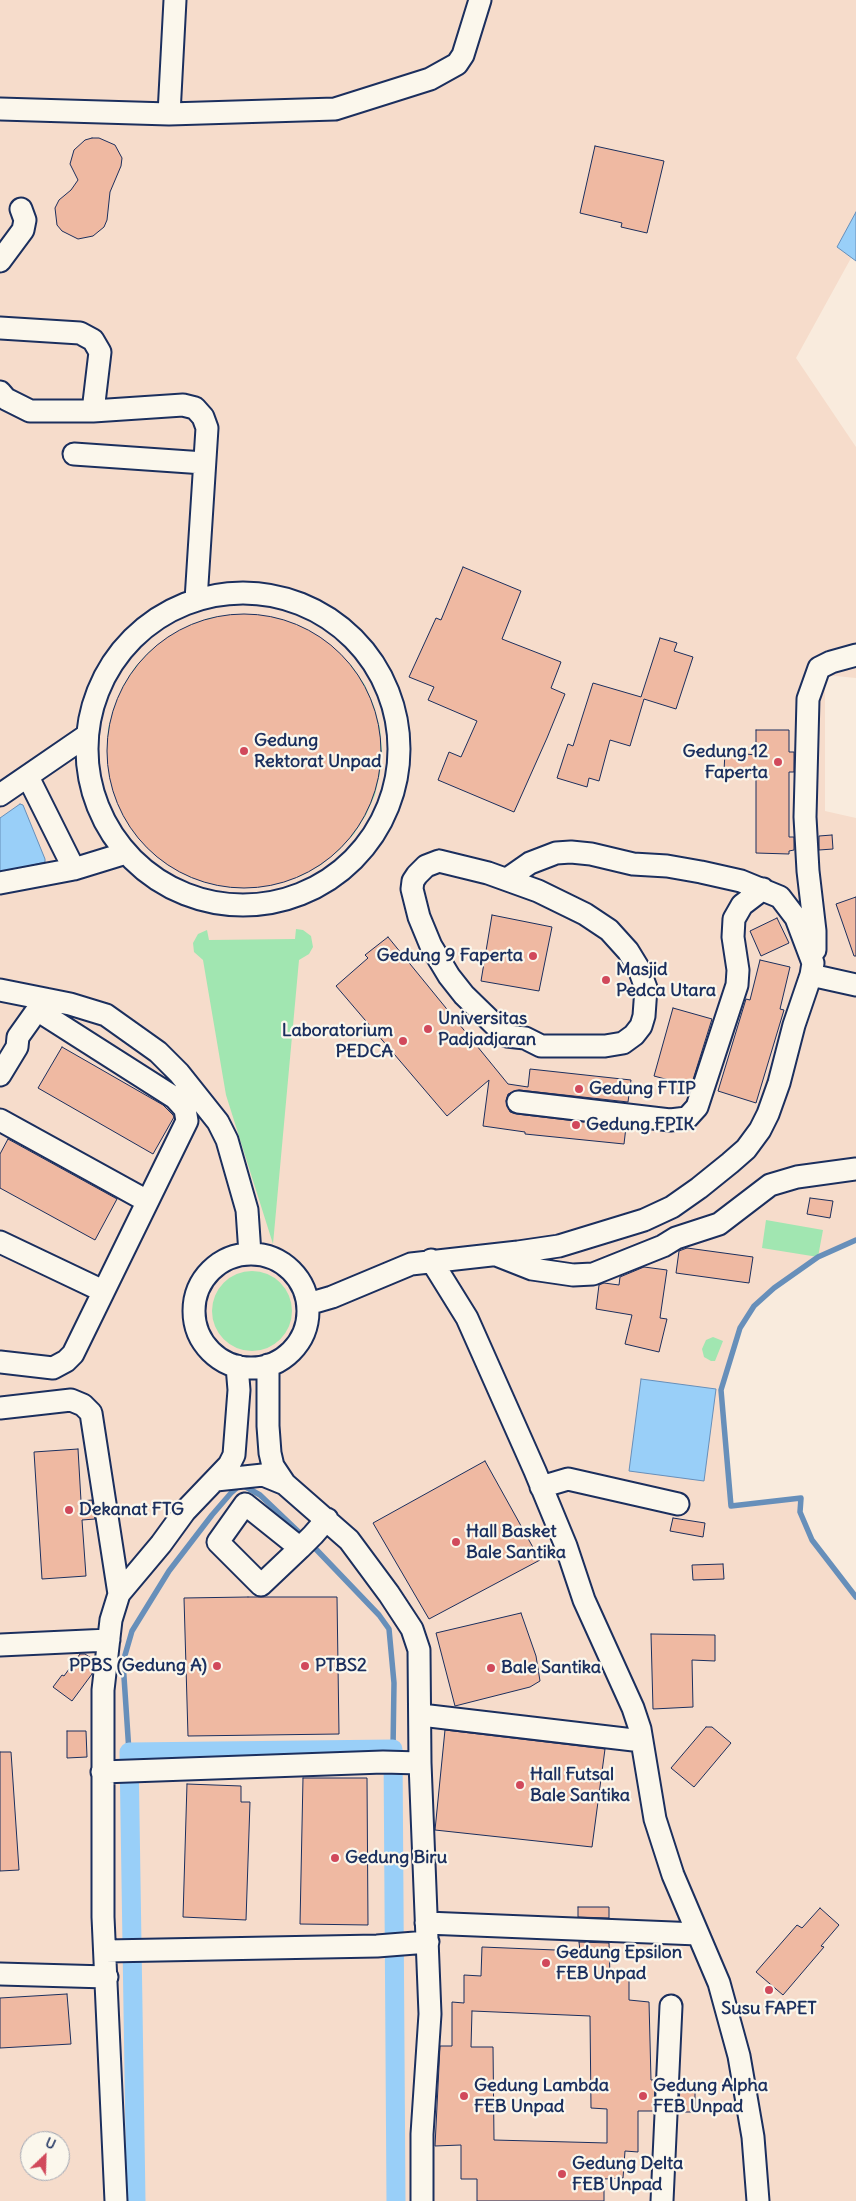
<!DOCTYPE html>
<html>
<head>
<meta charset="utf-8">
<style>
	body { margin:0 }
	#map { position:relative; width:856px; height:2201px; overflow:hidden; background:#f9ebdd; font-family:Delius,sans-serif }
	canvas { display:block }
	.north { position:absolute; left:20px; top:2131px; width:50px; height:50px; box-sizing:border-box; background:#fbf7ec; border:1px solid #a1a7b3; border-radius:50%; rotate:24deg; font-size:14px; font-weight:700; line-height:20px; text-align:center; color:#1b2f5e }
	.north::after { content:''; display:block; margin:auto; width:18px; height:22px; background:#d1495b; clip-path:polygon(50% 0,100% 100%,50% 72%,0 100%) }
</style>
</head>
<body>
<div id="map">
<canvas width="856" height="2201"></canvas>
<div class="north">U</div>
</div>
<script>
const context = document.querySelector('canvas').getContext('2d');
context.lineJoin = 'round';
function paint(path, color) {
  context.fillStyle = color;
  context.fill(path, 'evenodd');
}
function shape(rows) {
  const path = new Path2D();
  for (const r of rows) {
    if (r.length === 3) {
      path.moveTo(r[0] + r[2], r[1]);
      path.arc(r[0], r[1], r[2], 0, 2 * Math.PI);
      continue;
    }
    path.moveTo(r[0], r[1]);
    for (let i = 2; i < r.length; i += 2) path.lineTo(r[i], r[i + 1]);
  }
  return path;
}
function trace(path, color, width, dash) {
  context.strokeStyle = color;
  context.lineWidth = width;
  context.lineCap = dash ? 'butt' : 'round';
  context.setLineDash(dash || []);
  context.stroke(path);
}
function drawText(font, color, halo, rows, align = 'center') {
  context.font = font + ' Delius,sans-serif';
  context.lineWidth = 4.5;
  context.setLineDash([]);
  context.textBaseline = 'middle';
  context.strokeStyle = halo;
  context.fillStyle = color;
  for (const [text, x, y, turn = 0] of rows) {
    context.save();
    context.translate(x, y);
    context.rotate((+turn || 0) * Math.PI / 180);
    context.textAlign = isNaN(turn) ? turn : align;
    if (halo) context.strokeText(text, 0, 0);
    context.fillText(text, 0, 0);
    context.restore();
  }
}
const built = shape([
	[0,0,856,0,856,249,796,358,856,447,856,678,825,675,825,811,856,818,856,1240,818,1257,774,1288,754,1306,740,1328,721,1390,731,1506,801,1498,800,1512,812,1540,856,1597,856,2201,0,2201],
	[30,2141,60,2141,60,2171,30,2171]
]);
const green = shape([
	[231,615,254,615,277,618,298,625,318,636,336,650,352,666,365,685,374,706,380,728,382,750,380,773,375,795,366,815,354,834,338,851,321,865,301,876,279,883,257,887,234,888,212,884,190,877,170,866,152,852,137,836,124,817,115,796,109,774,107,752,108,729,114,707,123,686,135,667,150,651,168,637,188,626,209,618],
	[250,653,248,663,250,669,261,673,266,671,269,667,272,656,284,660,262,702,249,699,234,701,219,707,207,717,198,730,193,745,193,759,163,768,162,751,168,746,170,739,168,733,163,728,151,726,160,702,172,685,188,671,205,661,225,654],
	[295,665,319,685,332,701,340,720,345,740,345,761,341,781,332,800,324,794,314,794,307,799,304,806,305,814,297,820,267,834,248,837,248,805,267,801,281,793,291,782,298,767,300,752,297,736,290,722,273,706],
	[196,768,208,789,221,799,238,805,238,836,224,835,222,846,207,841,189,831,171,814,181,805,173,795,165,778],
	[296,929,303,930,311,936,313,947,309,954,299,960,273,1244,226,1095,203,960,194,952,193,943,198,934,207,930,209,940,295,939],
	[766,1220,823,1230,818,1257,762,1248],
	[252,1311,40],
	[713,1337,723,1341,715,1361,711,1361,704,1357,702,1349,706,1340]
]);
const water = shape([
	[856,212,856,261,837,247,856,212],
	[20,804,23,805,45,859,45,862,0,873,0,818,20,804],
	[641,1379,716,1389,704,1481,629,1471,641,1379]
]);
const stream = shape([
	[856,1240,818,1257,774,1288,754,1306,740,1328,721,1390,731,1506,801,1498,800,1512,812,1540,856,1597],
	[311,1544,379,1615,389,1629,394,1683,393,1749],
	[129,1752,123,1662,132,1631,169,1571,212,1515,231,1493,239,1486,244,1486,260,1495,304,1537]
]);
const canal = shape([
	[136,2201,129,1752,393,1749,396,2201]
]);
const building = shape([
	[92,138,99,138,115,145,122,158,121,166,110,192,107,220,104,227,93,236,78,239,62,231,57,225,55,208,59,200,71,190,78,180,70,164,74,150,85,140,92,138],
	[595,146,664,161,647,233,621,227,622,223,580,213,595,146],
	[463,567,521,591,502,639,561,662,551,688,565,694,547,738,514,812,438,780,449,752,461,757,477,721,428,700,434,687,409,677,436,618,441,620,463,567],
	[244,751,137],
	[660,638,677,643,674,651,693,657,676,709,644,699,630,746,610,740,599,781,589,778,587,787,557,778,568,744,573,746,593,683,641,697,660,638],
	[756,730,789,730,789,752,794,752,794,772,789,772,789,837,794,837,794,850,789,851,789,854,756,853,756,774,724,771,725,752,756,755,756,730],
	[832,835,833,849,819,850,819,836,832,835],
	[856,897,856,956,854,956,836,904,856,897],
	[492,915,552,927,539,991,481,981,492,915],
	[777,918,789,943,761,956,750,931,777,918],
	[388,937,508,1084,528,1087,530,1069,631,1080,628,1102,519,1090,508,1094,506,1101,510,1112,517,1114,626,1127,624,1144,525,1134,525,1132,483,1126,489,1080,447,1116,336,986,368,958,365,955,388,937],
	[760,960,790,967,780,1009,784,1010,756,1103,718,1091,746,999,750,1000,760,960],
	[673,1008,712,1019,691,1086,654,1076,673,1008],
	[62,1047,163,1105,173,1115,174,1117,153,1154,38,1088,62,1047],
	[8,1139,117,1199,95,1240,0,1188,0,1154,8,1139],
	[810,1198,833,1201,830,1218,807,1214,810,1198],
	[687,1248,753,1257,749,1283,676,1273,679,1251,687,1248],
	[644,1267,667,1270,660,1318,667,1319,659,1352,625,1344,632,1315,596,1309,599,1285,604,1283,619,1285,620,1277,644,1267],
	[78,1449,81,1501,92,1500,95,1519,82,1520,86,1576,42,1579,34,1452,78,1449],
	[485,1461,540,1560,429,1619,373,1523,485,1461],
	[673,1518,705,1523,703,1537,670,1531,673,1518],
	[723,1564,724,1579,693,1580,692,1565,723,1564],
	[248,1597,337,1597,339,1734,188,1736,184,1598,248,1597],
	[521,1613,536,1656,540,1681,530,1687,455,1706,436,1633,521,1613],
	[651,1634,715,1635,715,1661,692,1660,693,1707,653,1709,651,1634],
	[80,1654,85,1654,94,1660,92,1674,72,1701,53,1687,62,1675,64,1676,80,1654],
	[706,1727,712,1727,731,1743,694,1787,671,1768,706,1727],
	[445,1730,605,1749,592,1847,435,1830,445,1730],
	[67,1731,86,1731,87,1757,67,1758,67,1731],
	[0,1752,11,1752,19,1870,0,1871,0,1752],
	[303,1778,367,1778,368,1925,300,1924,303,1778],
	[187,1784,241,1786,241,1802,250,1802,246,1920,183,1917,187,1784],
	[578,1907,609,1907,609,1918,578,1917,578,1907],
	[820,1908,839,1925,821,1946,824,1947,783,1995,756,1972,797,1925,802,1928,820,1908],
	[579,1942,609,1943,610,1977,629,1976,629,2000,649,2002,651,2080,655,2080,654,2111,638,2111,638,2152,625,2151,623,2178,604,2179,604,2201,477,2201,477,2179,461,2179,461,2145,435,2146,440,2046,452,2046,452,2002,464,2003,464,1975,481,1976,482,1947,580,1951,579,1942],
	[472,2011,590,2016,591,2108,607,2109,607,2143,494,2140,493,2047,471,2047,472,2011],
	[67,1994,71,2044,0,2048,0,1998,67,1994],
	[680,2082,695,2083,695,2112,679,2112,680,2082]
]);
const minor = shape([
	[0,109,169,114,335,109,430,79,457,64,463,55,480,0],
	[169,114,175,0],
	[0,261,23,230,25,220,21,209],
	[0,328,80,333,93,340,100,352,93,411],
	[0,392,6,399,30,411,93,411,183,405,195,408,203,417,207,428,196,600],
	[74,454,204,463],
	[243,749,156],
	[28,777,74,869],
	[0,795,86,736],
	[439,861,488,873,538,891,585,914,609,930,628,951,639,969,646,988,644,1016,641,1026,634,1035,623,1043,605,1046,541,1046,525,1038,507,1036,500,1030,464,995,449,976,431,946,419,917,412,889,413,881,417,875,426,866,439,861],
	[0,883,74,869,126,853],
	[815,950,815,931,808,871,805,817,808,699,819,668,831,662,856,655],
	[811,975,856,985],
	[0,990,70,1004,106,1015,158,1052,179,1073,218,1122,227,1140,247,1210,250,1254],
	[0,1075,17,1047,18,1037,45,999],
	[518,1102,670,1120,687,1118,697,1107,737,985,738,970,733,937,734,919,742,905,763,889],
	[0,1120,147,1201],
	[0,1242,103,1291],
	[251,1311,57],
	[499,1256,532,1269,573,1275,593,1274,663,1246,676,1238,719,1224,770,1185,797,1177,856,1169],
	[431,1260,467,1318,535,1471,566,1546,584,1600,633,1708,640,1729,655,1819,673,1875,719,1983,739,2056,753,2137,758,2201],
	[308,1304,332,1297,411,1264,518,1252,559,1246,644,1220,672,1207,699,1188,730,1163,746,1149,760,1130,768,1114,779,1083,794,1025,811,975,813,963,796,918,780,897,741,881,701,872,667,866,633,864,591,854,571,852,556,853,530,863,507,879],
	[0,1362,53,1368,66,1361,73,1354,187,1121,185,1109,175,1098,37,1010],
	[268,1365,268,1426,270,1453,273,1466,285,1484],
	[0,1408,71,1400,83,1405,91,1413,119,1594],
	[216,1480,263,1475,285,1484,349,1540,389,1594,412,1629,419,1650,420,1763,430,2014,422,2134,422,2201],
	[541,1487,568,1479,678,1504],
	[300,1548,245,1504,218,1542,261,1585,300,1548,313,1535,327,1519],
	[0,1645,109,1640],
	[421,1715,642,1741],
	[102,1772,383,1762,420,1763],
	[426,1923,698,1934],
	[106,1951,377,1946,428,1942],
	[0,1974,107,1977],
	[116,2201,103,1917,103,1690,111,1620,119,1594,161,1544,185,1511,229,1465,234,1455,239,1390,237,1366],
	[662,2201,671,2006]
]);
const markers = [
	[244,751,5,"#d1495b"],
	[778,762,5,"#d1495b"],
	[533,956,5,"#d1495b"],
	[606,980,5,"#d1495b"],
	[428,1029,5,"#d1495b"],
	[403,1041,5,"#d1495b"],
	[579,1089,5,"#d1495b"],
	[576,1125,5,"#d1495b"],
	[69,1510,5,"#d1495b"],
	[456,1542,5,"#d1495b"],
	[217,1666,5,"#d1495b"],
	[305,1666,5,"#d1495b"],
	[491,1668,5,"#d1495b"],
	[520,1785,5,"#d1495b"],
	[335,1858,5,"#d1495b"],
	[546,1963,5,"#d1495b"],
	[769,1990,5,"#d1495b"],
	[464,2096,5,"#d1495b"],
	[643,2096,5,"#d1495b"],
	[562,2174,5,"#d1495b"]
];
const poiNames = [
	["Gedung",254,741],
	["Rektorat Unpad",254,762],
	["Gedung 12",768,752,"right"],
	["Faperta",768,773,"right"],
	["Gedung 9 Faperta",523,956,"right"],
	["Masjid",616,970],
	["Pedca Utara",616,991],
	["Universitas",438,1019],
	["Padjadjaran",438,1040],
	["Laboratorium",393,1031,"right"],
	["PEDCA",393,1052,"right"],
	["Gedung FTIP",589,1089],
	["Gedung FPIK",586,1125],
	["Dekanat FTG",79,1510],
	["Hall Basket",466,1532],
	["Bale Santika",466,1553],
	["PPBS (Gedung A)",207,1666,"right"],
	["PTBS2",315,1666],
	["Bale Santika",501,1668],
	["Hall Futsal",530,1775],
	["Bale Santika",530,1796],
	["Gedung Biru",345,1858],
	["Gedung Epsilon",556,1953],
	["FEB Unpad",556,1974],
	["Susu FAPET",769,2009,"center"],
	["Gedung Lambda",474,2086],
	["FEB Unpad",474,2107],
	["Gedung Alpha",653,2086],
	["FEB Unpad",653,2107],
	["Gedung Delta",572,2164],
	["FEB Unpad",572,2185]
];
paint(built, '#f6dccb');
paint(green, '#a1e6b1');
paint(water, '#99cff8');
trace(water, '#678fba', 1);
trace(stream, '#678fba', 5.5);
trace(canal, '#99cff8', 19);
paint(building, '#efb9a2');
trace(building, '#1b2f5e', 1);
trace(minor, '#1b2f5e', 25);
trace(minor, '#fbf7ec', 21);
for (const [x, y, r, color] of markers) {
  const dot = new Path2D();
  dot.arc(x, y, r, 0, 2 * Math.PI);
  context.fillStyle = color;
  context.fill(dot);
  trace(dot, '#fbf7ec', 2);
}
drawText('bold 18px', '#1b2f5e', '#fbf7ec', poiNames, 'left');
</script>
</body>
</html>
